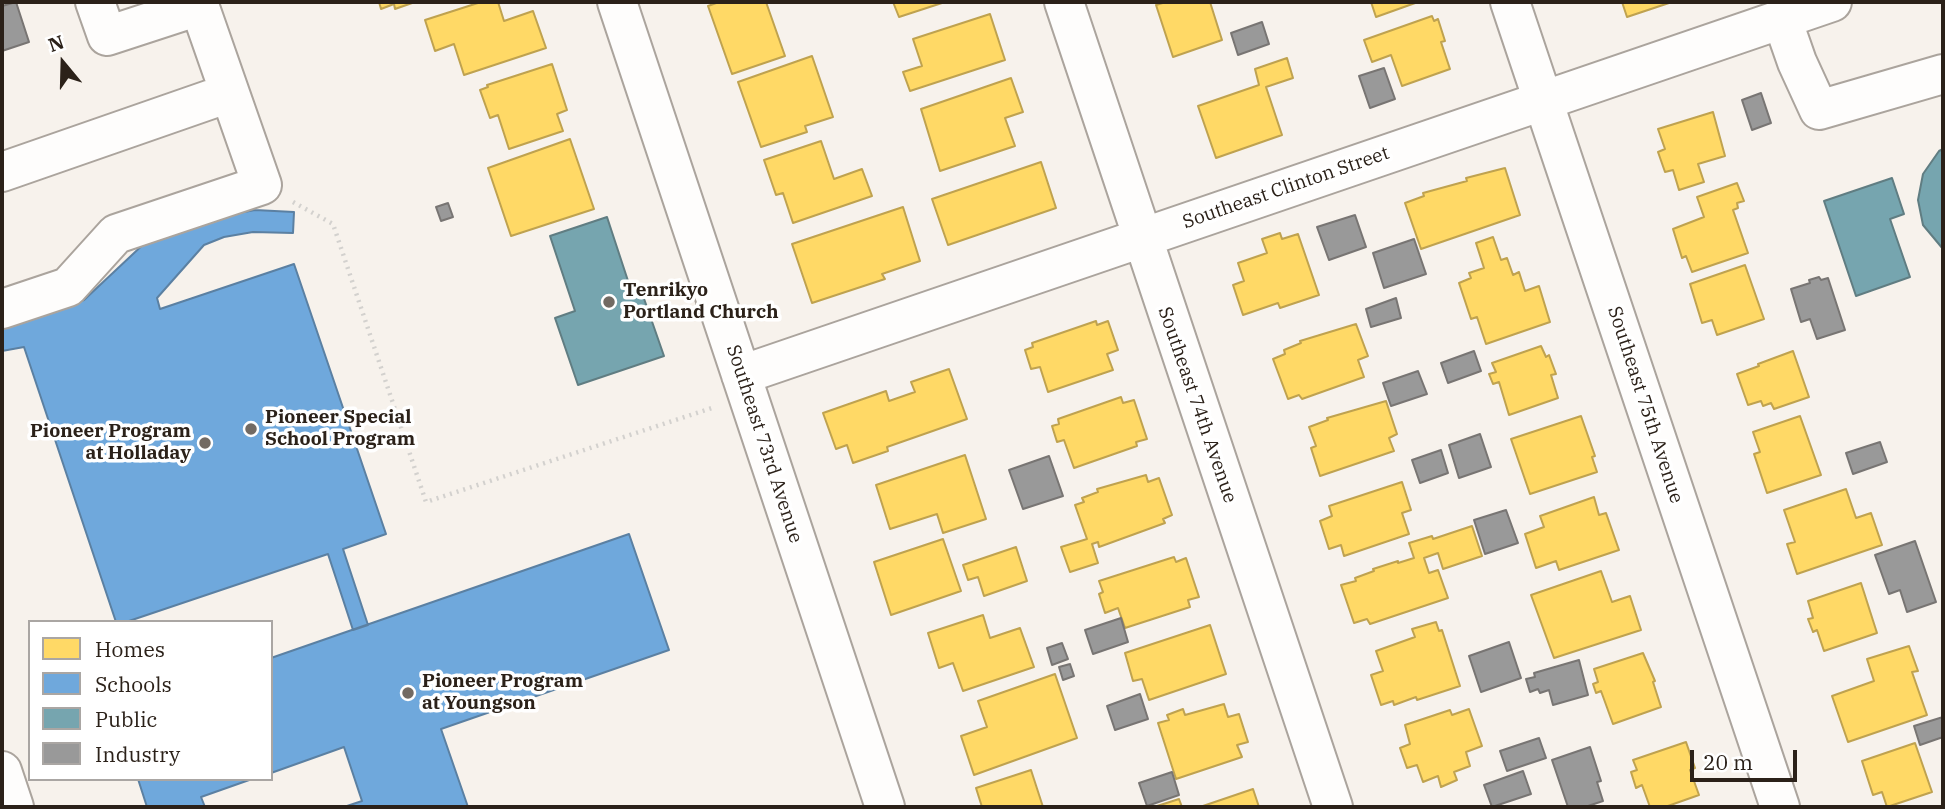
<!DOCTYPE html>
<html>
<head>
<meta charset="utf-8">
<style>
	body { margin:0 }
	#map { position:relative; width:1945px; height:809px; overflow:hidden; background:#f7f2ec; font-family:"IBM Plex Serif",serif }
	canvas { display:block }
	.frame { position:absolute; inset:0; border:4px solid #2b2119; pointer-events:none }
	.legend { position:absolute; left:28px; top:620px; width:245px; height:161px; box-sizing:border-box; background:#fff; border:2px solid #aaa6a3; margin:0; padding:9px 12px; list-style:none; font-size:21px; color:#2b2119 }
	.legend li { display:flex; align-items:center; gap:14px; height:35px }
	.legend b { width:35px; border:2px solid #aaa6a3 }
	.north { position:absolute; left:28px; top:28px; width:70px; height:70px; -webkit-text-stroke:5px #fff; paint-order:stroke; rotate:341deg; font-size:19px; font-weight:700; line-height:28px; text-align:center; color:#2b2119 }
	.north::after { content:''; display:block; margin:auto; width:24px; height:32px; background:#2b2119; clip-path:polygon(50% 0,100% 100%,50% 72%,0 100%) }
	.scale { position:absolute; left:1690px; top:750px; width:107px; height:32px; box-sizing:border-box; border:4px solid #2b2119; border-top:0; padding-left:9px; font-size:21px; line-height:24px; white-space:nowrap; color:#2b2119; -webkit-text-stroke:5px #fff; paint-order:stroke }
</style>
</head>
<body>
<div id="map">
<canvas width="1945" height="809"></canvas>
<div class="frame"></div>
<ul class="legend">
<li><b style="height:19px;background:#ffd966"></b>Homes</li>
<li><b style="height:19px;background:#6fa8dc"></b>Schools</li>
<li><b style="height:19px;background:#76a5af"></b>Public</li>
<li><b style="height:19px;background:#999"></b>Industry</li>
</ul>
<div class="north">N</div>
<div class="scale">20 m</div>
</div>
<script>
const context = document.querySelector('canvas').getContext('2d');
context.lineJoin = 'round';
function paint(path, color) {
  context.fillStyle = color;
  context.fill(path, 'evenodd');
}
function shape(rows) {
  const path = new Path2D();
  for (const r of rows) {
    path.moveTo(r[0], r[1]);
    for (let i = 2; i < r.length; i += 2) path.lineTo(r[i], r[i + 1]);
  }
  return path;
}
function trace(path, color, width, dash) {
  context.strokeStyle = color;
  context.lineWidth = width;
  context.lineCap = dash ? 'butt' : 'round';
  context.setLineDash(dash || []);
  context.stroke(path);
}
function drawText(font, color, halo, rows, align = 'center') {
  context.font = font + ' "IBM Plex Serif",serif';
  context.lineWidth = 7;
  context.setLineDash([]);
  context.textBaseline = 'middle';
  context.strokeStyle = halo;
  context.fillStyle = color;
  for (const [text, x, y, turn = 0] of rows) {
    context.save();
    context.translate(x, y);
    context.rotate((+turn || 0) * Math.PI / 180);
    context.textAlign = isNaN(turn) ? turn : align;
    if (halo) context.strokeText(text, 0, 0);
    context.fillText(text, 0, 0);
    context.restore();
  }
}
const homes = shape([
	[379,2,415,2,395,9,394,4,381,9,379,2],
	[481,2,498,2,504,21,533,11,546,48,464,75,454,44,435,51,425,20,481,2],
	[719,2,766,2,785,56,732,74,708,6,719,2],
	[893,2,945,2,899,17,893,2],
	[1166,2,1210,2,1222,40,1173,57,1156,5,1166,2],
	[1371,2,1418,2,1376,17,1371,2],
	[1622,2,1672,2,1627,17,1622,2],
	[990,14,1005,60,910,91,903,72,922,66,913,39,990,14],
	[1432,16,1434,21,1438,19,1445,41,1441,42,1450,69,1402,86,1391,55,1372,62,1364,40,1432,16],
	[812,56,833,117,805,126,807,132,761,147,738,82,812,56],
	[1287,58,1293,78,1266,87,1282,135,1216,158,1198,106,1259,85,1255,69,1287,58],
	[552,64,567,110,557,114,563,131,509,149,498,115,490,118,480,90,488,87,487,85,552,64],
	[1011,78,1023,112,1005,118,1015,146,940,171,921,109,1011,78],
	[1713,112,1725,156,1698,164,1704,182,1679,190,1673,170,1665,172,1658,152,1665,149,1658,129,1713,112],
	[570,139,594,209,511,236,488,168,570,139],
	[821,141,834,179,862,169,872,196,793,223,783,193,776,195,764,160,821,141],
	[1041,162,1056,208,948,245,932,199,1041,162],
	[1505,168,1520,215,1421,249,1405,203,1424,196,1423,193,1467,181,1466,178,1505,168],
	[1737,183,1744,201,1737,203,1738,208,1733,210,1748,253,1692,272,1686,256,1682,258,1673,229,1704,217,1697,197,1737,183],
	[903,207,920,261,882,274,885,279,812,303,792,244,903,207],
	[1280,233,1282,239,1298,234,1319,295,1280,308,1278,303,1243,315,1233,285,1244,281,1238,263,1267,253,1262,239,1280,233],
	[1493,237,1501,260,1507,258,1513,275,1519,272,1525,291,1539,286,1550,322,1486,344,1477,317,1471,319,1459,283,1471,278,1469,273,1484,268,1476,243,1493,237],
	[1745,265,1764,319,1717,335,1712,320,1702,323,1690,284,1745,265],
	[1096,321,1097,325,1108,321,1118,350,1107,354,1113,370,1048,392,1040,367,1031,369,1025,350,1033,347,1032,343,1096,321],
	[1356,324,1368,356,1358,360,1364,377,1302,399,1299,395,1288,399,1273,359,1285,354,1284,350,1301,343,1300,341,1356,324],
	[1541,346,1546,357,1549,355,1556,374,1551,375,1558,398,1509,415,1499,382,1493,384,1489,374,1496,372,1492,363,1541,346],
	[1793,351,1809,397,1774,409,1771,403,1763,406,1761,401,1748,405,1737,374,1759,366,1758,364,1793,351],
	[949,369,967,419,887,447,888,451,853,463,847,445,836,449,823,413,886,391,889,401,915,392,911,382,949,369],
	[1121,397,1123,403,1134,400,1147,439,1136,442,1137,446,1074,468,1064,440,1057,442,1052,426,1059,424,1058,419,1121,397],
	[1386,401,1397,434,1389,438,1394,451,1320,476,1311,448,1316,446,1309,427,1328,420,1327,418,1386,401],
	[1581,416,1595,456,1592,457,1597,472,1530,494,1511,439,1581,416],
	[1800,416,1821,475,1767,493,1754,454,1760,452,1753,432,1800,416],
	[965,455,986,519,943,533,937,514,890,529,876,485,965,455],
	[1146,475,1148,482,1159,478,1172,515,1163,519,1165,523,1099,547,1098,542,1092,544,1098,563,1070,572,1061,547,1087,539,1075,505,1084,502,1082,498,1098,492,1097,489,1146,475],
	[1402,482,1411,510,1402,513,1409,534,1344,556,1341,545,1329,549,1320,521,1332,516,1329,506,1402,482],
	[1846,489,1856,518,1871,513,1882,545,1797,574,1787,544,1795,542,1784,510,1846,489],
	[1594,497,1599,515,1606,513,1619,550,1559,570,1556,561,1536,568,1525,534,1544,527,1540,516,1594,497],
	[1472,526,1482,556,1443,569,1438,553,1424,558,1429,573,1438,570,1448,598,1370,624,1367,619,1354,623,1341,585,1356,581,1355,578,1374,571,1373,569,1398,561,1398,563,1414,558,1409,543,1432,536,1433,539,1472,526],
	[943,539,961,591,891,615,874,562,943,539],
	[1016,547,1027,581,984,596,978,577,968,580,963,565,1016,547],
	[1174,557,1176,562,1186,558,1199,597,1188,600,1190,607,1125,628,1118,608,1105,613,1099,594,1103,592,1099,581,1174,557],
	[1601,571,1612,602,1630,596,1641,630,1554,658,1531,595,1601,571],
	[1861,583,1877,633,1824,651,1817,630,1813,632,1808,619,1813,618,1808,601,1861,583],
	[983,615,990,638,1020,628,1034,667,963,691,953,663,939,668,928,633,983,615],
	[1436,622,1439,631,1442,630,1460,686,1417,700,1416,697,1394,705,1393,701,1381,705,1371,675,1383,671,1376,651,1415,637,1412,629,1436,622],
	[1210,625,1226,674,1149,700,1142,679,1133,681,1125,653,1210,625],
	[1909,646,1918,671,1912,672,1927,715,1848,742,1832,696,1874,681,1867,659,1909,646],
	[1643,653,1655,681,1653,682,1661,707,1613,724,1601,691,1596,693,1593,684,1598,682,1594,669,1643,653],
	[1055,674,1077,738,974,775,961,736,987,727,978,701,1055,674],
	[1224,704,1228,717,1239,714,1248,742,1237,745,1242,757,1176,779,1158,723,1169,720,1167,715,1183,709,1185,715,1224,704],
	[1469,709,1482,746,1466,752,1470,766,1454,772,1457,780,1441,787,1438,776,1423,782,1417,765,1407,768,1400,748,1410,744,1405,725,1450,710,1452,715,1469,709],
	[1686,742,1695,768,1690,770,1699,795,1665,807,1650,807,1642,785,1636,788,1631,772,1637,770,1633,760,1686,742],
	[1915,743,1932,792,1887,807,1882,792,1873,795,1862,761,1915,743],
	[1031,770,1043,807,982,807,976,788,1031,770],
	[1253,789,1259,807,1200,807,1253,789],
	[1179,799,1182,807,1154,807,1179,799]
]);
const schools = shape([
	[255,210,294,212,293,233,253,232,224,237,204,245,157,298,160,309,294,264,386,534,343,549,368,625,353,630,328,554,126,622,116,622,24,347,2,351,2,328,84,300,149,239,217,217,255,210],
	[629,534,669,650,441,729,468,807,344,807,362,801,344,747,271,773,271,658,629,534],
	[138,779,252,779,201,797,205,807,147,807,138,779]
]);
const public = shape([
	[1943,149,1943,249,1923,225,1918,200,1923,174,1939,151,1943,149],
	[1892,178,1904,214,1890,219,1910,277,1856,296,1824,201,1892,178],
	[607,217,632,293,641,290,664,356,578,385,555,318,575,311,550,236,607,217]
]);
const industry = shape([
	[16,2,29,42,2,51,2,6,16,2],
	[1262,22,1269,44,1238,55,1231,33,1262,22],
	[1384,68,1395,99,1370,108,1359,76,1384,68],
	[1761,93,1771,123,1752,130,1742,100,1761,93],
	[448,203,453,217,441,221,436,207,448,203],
	[1355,215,1366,247,1329,260,1317,227,1355,215],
	[1414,239,1426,274,1384,288,1373,253,1414,239],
	[1819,277,1821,280,1828,278,1845,330,1817,339,1810,319,1801,322,1791,289,1810,283,1809,280,1819,277],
	[1396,298,1401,318,1371,327,1366,309,1396,298],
	[1474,351,1481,371,1448,383,1441,363,1474,351],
	[1418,371,1427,394,1391,406,1383,383,1418,371],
	[1480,434,1491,467,1459,478,1449,445,1480,434],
	[1880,442,1887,462,1853,474,1846,453,1880,442],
	[1441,450,1448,473,1420,483,1412,460,1441,450],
	[1049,456,1063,496,1023,509,1009,470,1049,456],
	[1506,510,1518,543,1485,554,1474,520,1506,510],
	[1915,541,1936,602,1907,612,1900,590,1889,594,1875,555,1915,541],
	[1121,618,1128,642,1093,654,1085,630,1121,618],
	[1509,642,1521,678,1481,692,1469,656,1509,642],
	[1062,643,1068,659,1052,665,1047,648,1062,643],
	[1579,660,1588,695,1553,705,1549,690,1540,693,1538,689,1530,692,1526,679,1535,677,1534,673,1579,660],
	[1070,664,1074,676,1063,680,1059,667,1070,664],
	[1140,694,1148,719,1115,730,1107,706,1140,694],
	[1943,717,1943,737,1920,745,1914,726,1943,717],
	[1539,738,1546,758,1507,771,1500,751,1539,738],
	[1590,747,1601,781,1597,782,1603,801,1585,807,1568,807,1552,760,1590,747],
	[1523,771,1531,794,1492,807,1484,785,1523,771],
	[1172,772,1179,795,1147,806,1139,783,1172,772]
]);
const path = shape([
	[293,202,333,224,426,502,715,407]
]);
const minor = shape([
	[95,2,107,36,199,6],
	[617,2,885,807],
	[1064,2,1333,807],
	[1510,2,1780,807],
	[1782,19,1797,62,1819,110,1943,74],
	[2,172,229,93],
	[2,309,68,287,116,234,262,185,198,2],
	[741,375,1832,2],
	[2,771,14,807]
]);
const markers = [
	[609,302,7,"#726a63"],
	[251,429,7,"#726a63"],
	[205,443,7,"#726a63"],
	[408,693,7,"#726a63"]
];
const streetNames = [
	["Southeast Clinton Street",1286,188,-19],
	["Southeast 74th Avenue",1197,405,71],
	["Southeast 75th Avenue",1645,405,72],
	["Southeast 73rd Avenue",764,444,72]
];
const poiNames = [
	["Tenrikyo",623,291],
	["Portland Church",623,313],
	["Pioneer Special",265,418],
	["School Program",265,440],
	["Pioneer Program",191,432,"right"],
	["at Holladay",191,454,"right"],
	["Pioneer Program",422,682],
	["at Youngson",422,704]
];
paint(homes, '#ffd966');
trace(homes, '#bfa24f', 2);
paint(schools, '#6fa8dc');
trace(schools, '#5b80a2', 2);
paint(public, '#76a5af');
trace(public, '#607d82', 2);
paint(industry, '#999');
trace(industry, '#787573', 2);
trace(minor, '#aba49d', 42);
trace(path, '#d3d1ce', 4.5, [2, 5]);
trace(minor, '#fefdfc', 38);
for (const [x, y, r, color] of markers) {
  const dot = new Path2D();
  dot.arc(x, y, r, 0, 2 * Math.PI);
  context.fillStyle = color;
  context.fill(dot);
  trace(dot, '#fff', 2.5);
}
drawText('19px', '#2b2119', '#fff', streetNames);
drawText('bold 19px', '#2b2119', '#fff', poiNames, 'left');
</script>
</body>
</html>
